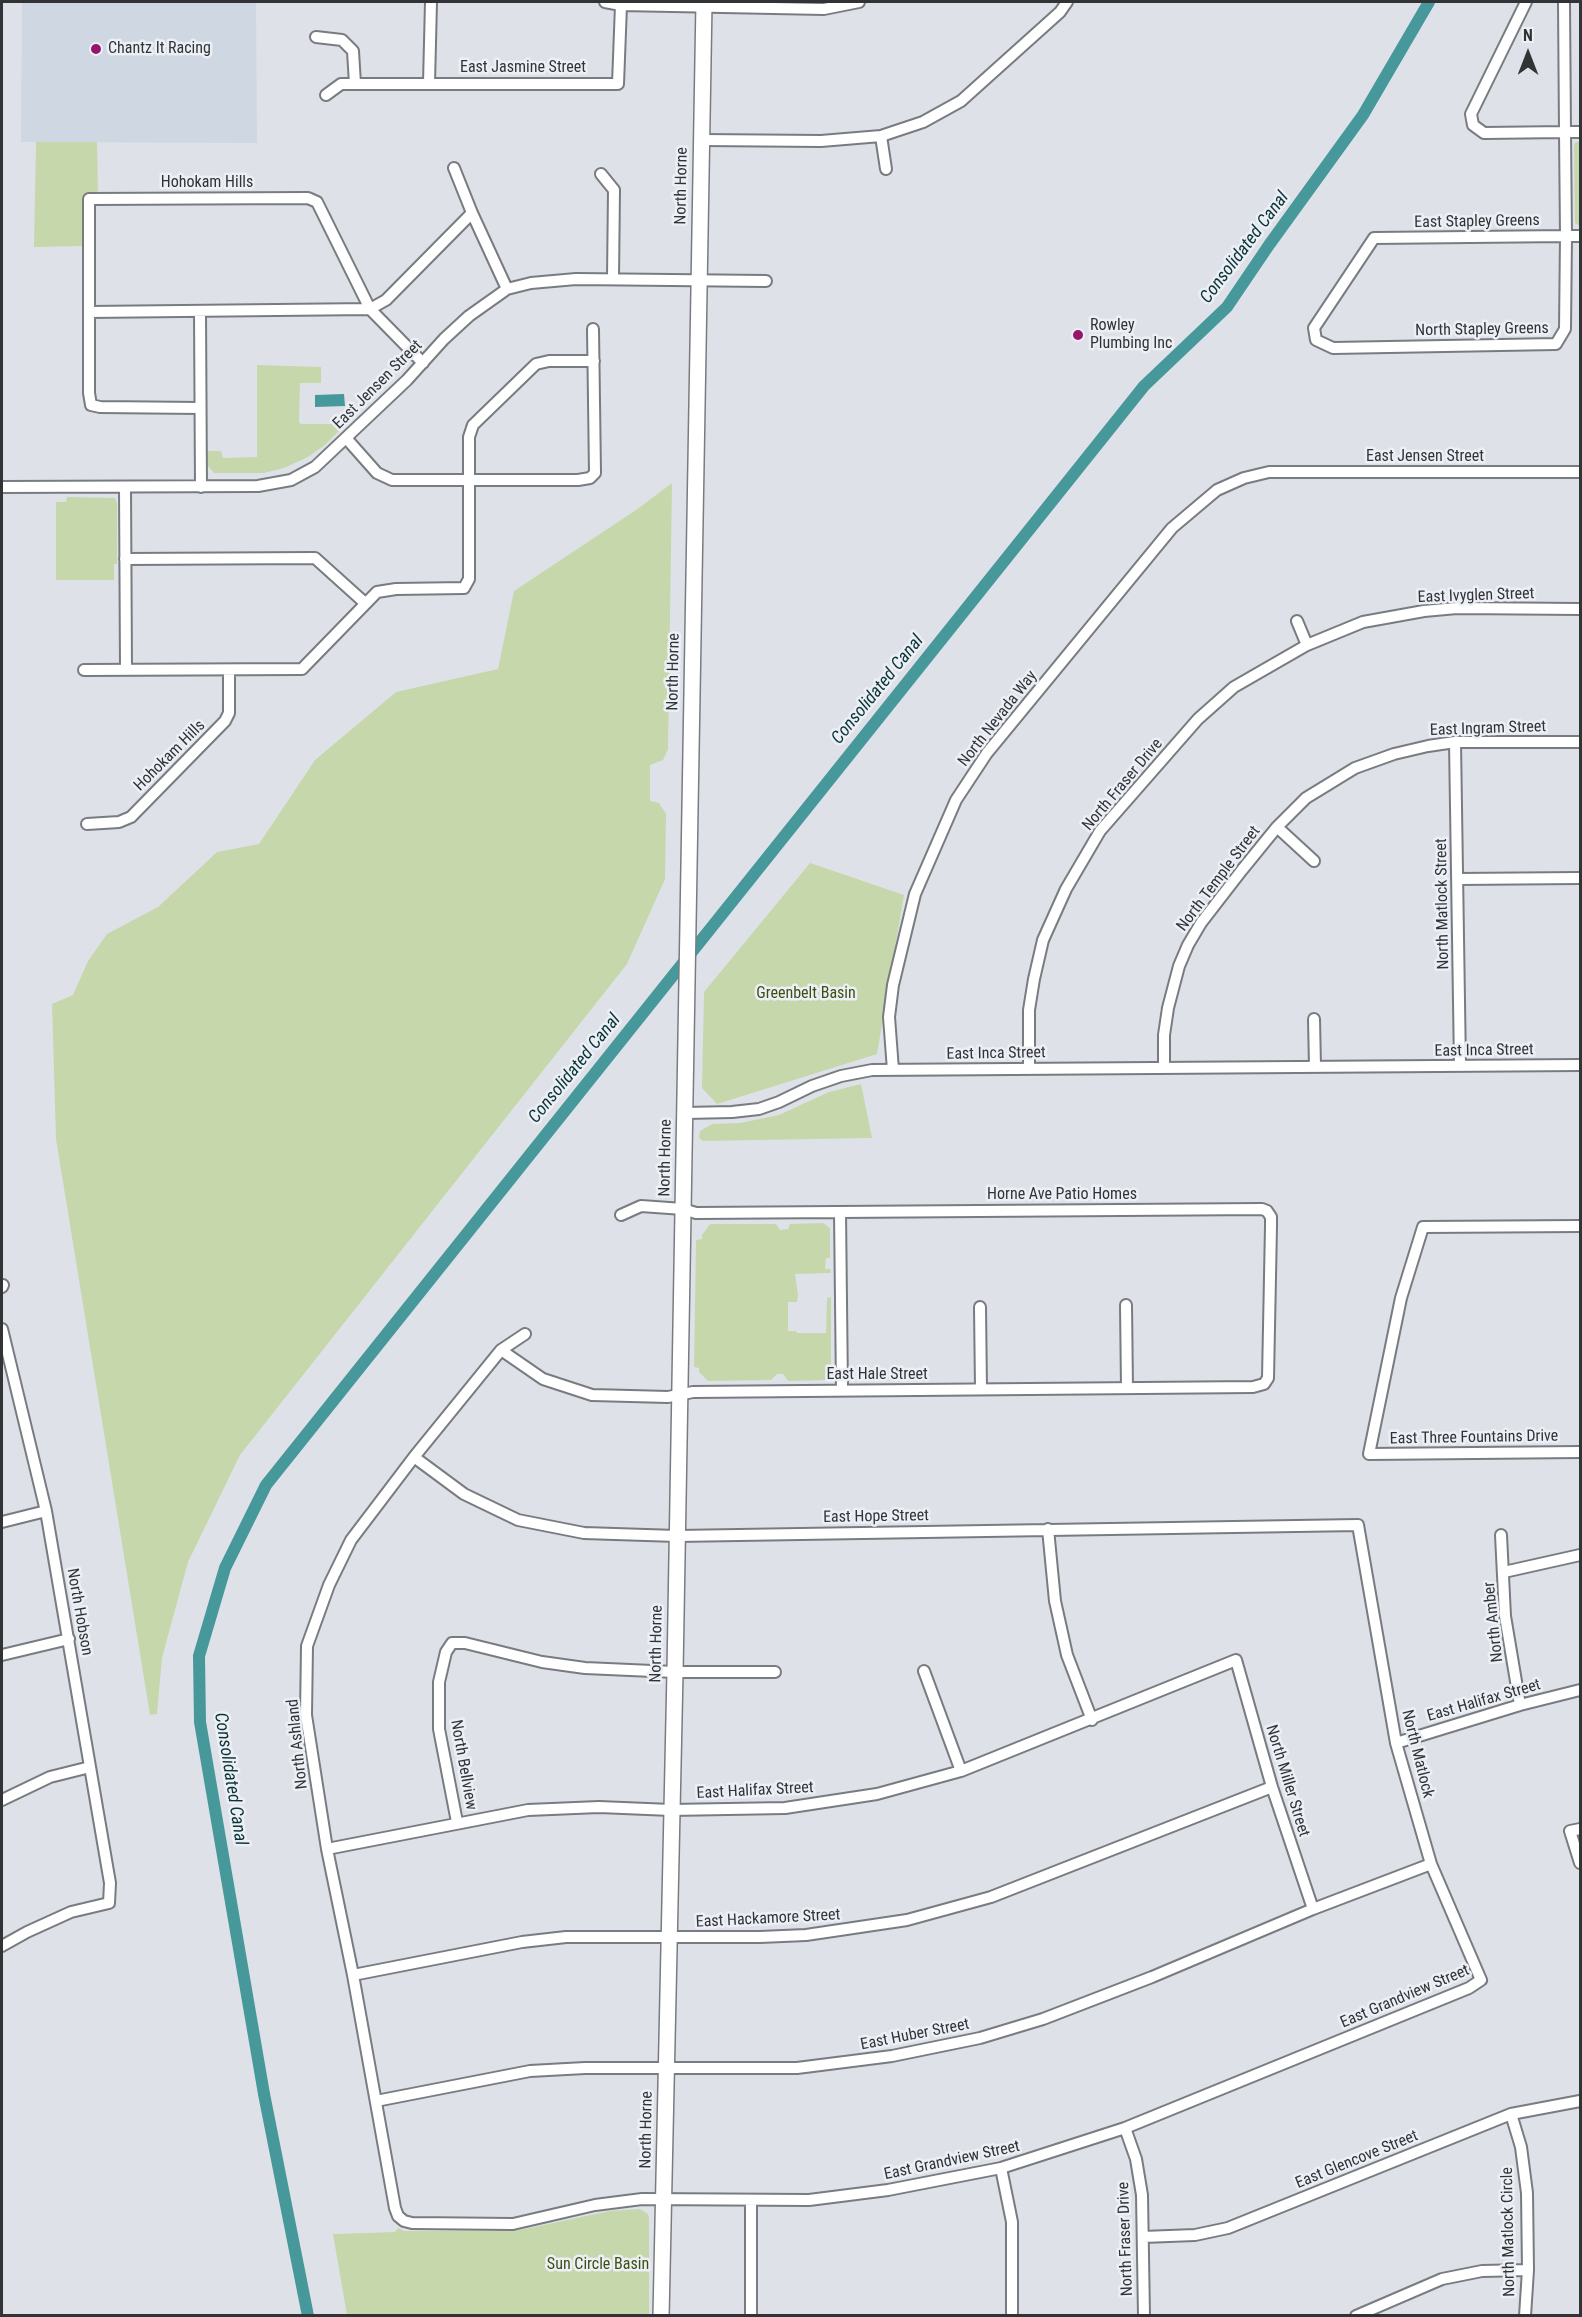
<!DOCTYPE html>
<html>
<head>
<meta charset="utf-8">
<style>
	body { margin:0 }
	#map { position:relative; width:1582px; height:2317px; overflow:hidden; background:#dee2e8; font-family:"Roboto Condensed",sans-serif }
	canvas { display:block }
	.frame { position:absolute; inset:0; border:3px solid #313335; pointer-events:none }
	.north { position:absolute; left:1498px; top:24px; width:60px; height:60px; -webkit-text-stroke:4px #ecf0f6; paint-order:stroke; rotate:0deg; font-size:16px; font-weight:700; line-height:24px; text-align:center; color:#313335 }
	.north::after { content:''; display:block; margin:auto; width:21px; height:27px; background:#313335; clip-path:polygon(50% 0,100% 100%,50% 72%,0 100%) }
</style>
</head>
<body>
<div id="map">
<canvas width="1582" height="2317"></canvas>
<div class="frame"></div>
<div class="north">N</div>
</div>
<script>
const context = document.querySelector('canvas').getContext('2d');
context.lineJoin = 'round';
function paint(path, color) {
  context.fillStyle = color;
  context.fill(path, 'evenodd');
}
function shape(rows) {
  const path = new Path2D();
  for (const r of rows) {
    path.moveTo(r[0], r[1]);
    for (let i = 2; i < r.length; i += 2) path.lineTo(r[i], r[i + 1]);
  }
  return path;
}
function trace(path, color, width, dash) {
  context.strokeStyle = color;
  context.lineWidth = width;
  context.lineCap = dash ? 'butt' : 'round';
  context.setLineDash(dash || []);
  context.stroke(path);
}
function drawText(font, color, halo, rows, align = 'center') {
  context.font = font + ' "Roboto Condensed",sans-serif';
  context.lineWidth = 5;
  context.setLineDash([]);
  context.textBaseline = 'middle';
  context.strokeStyle = halo;
  context.fillStyle = color;
  for (const [text, x, y, turn = 0] of rows) {
    context.save();
    context.translate(x, y);
    context.rotate((+turn || 0) * Math.PI / 180);
    context.textAlign = isNaN(turn) ? turn : align;
    if (halo) context.strokeText(text, 0, 0);
    context.fillText(text, 0, 0);
    context.restore();
  }
}
const built = shape([
	[22,2,256,2,257,143,21,142]
]);
const green = shape([
	[36,142,97,142,98,191,90,196,85,203,83,246,34,247],
	[1576,142,1580,142,1580,226,1575,223,1574,145],
	[257,365,321,367,321,383,300,383,299,422,301,424,346,424,325,445,308,457,284,468,264,473,214,473,208,466,207,451,221,451,223,458,257,457],
	[672,483,668,749,663,760,650,765,650,801,659,803,666,814,665,879,627,964,240,1455,188,1562,162,1658,157,1714,150,1715,56,1139,52,1004,73,995,88,961,107,934,158,907,217,852,259,844,315,760,396,692,498,669,514,591,636,510],
	[67,497,115,498,117,503,117,564,114,564,114,580,56,580,56,502,66,502],
	[810,863,904,895,877,1054,717,1104,702,1088,704,992],
	[861,1084,872,1138,703,1141,699,1138,700,1131,712,1124,740,1123,779,1115,829,1092],
	[823,1223,830,1228,830,1258,826,1258,825,1269,830,1269,831,1273,795,1274,798,1295,797,1302,788,1302,788,1331,796,1331,797,1333,826,1333,827,1298,831,1297,831,1375,825,1380,788,1381,783,1374,777,1374,771,1380,708,1381,699,1372,699,1368,694,1367,696,1240,702,1239,702,1235,710,1224,776,1224,780,1230,788,1229,790,1224],
	[640,2209,648,2214,649,2218,649,2315,347,2315,333,2234,395,2232,398,2228,404,2231,428,2231,520,2230,610,2211]
]);
const water = shape([
	[344,394,345,406,315,407,315,395]
]);
const canal = shape([
	[308,2316,264,2094,200,1722,199,1656,225,1568,266,1485,1144,386,1227,307,1269,245,1363,115,1429,2]
]);
const street = shape([
	[605,2,621,5,824,9,859,2],
	[1526,2,1471,114,1473,125,1484,133,1565,132,1564,2],
	[316,37,342,40,353,51,355,84],
	[429,83,431,2],
	[326,95,341,84,618,84,621,5],
	[1580,132,1565,132,1566,236,1565,329,1556,344,1333,348,1316,340,1314,328,1374,238,1566,236,1580,236],
	[881,136,886,169],
	[701,140,821,141,881,136,923,122,961,101,1060,12,1067,2],
	[454,168,472,213,507,289],
	[601,174,614,190,613,278],
	[89,312,370,309,386,300,472,213],
	[200,312,201,487],
	[200,408,100,407,91,405,89,393,89,199,308,198,317,202,370,309,423,363],
	[346,438,377,473,392,480,578,480,590,478,595,473,593,329],
	[2,487,258,486,291,480,315,467,407,380,444,339,469,316,507,289,531,283,576,279,766,281],
	[125,487,126,670],
	[125,559,315,558,365,603],
	[1297,621,1307,645],
	[84,670,302,669,377,592,396,589,464,588,469,579,469,437,473,425,536,364,549,361,594,361],
	[1455,742,1460,1066],
	[87,824,119,822,131,817,225,721,229,713,229,670],
	[1277,827,1314,861],
	[1458,879,1580,878],
	[1314,1019,1315,1067],
	[1029,1068,1029,1010,1034,979,1043,940,1066,889,1100,831,1198,719,1234,687,1307,645,1363,622,1424,611,1457,608,1580,609],
	[1164,1068,1164,1035,1168,1008,1179,966,1188,945,1201,923,1242,870,1277,827,1306,798,1355,768,1394,754,1428,746,1455,742,1580,742],
	[893,1070,889,1017,893,985,915,894,956,800,987,753,1172,528,1217,490,1244,478,1269,472,1580,472],
	[685,1113,732,1112,759,1109,779,1102,812,1086,841,1076,872,1070,1580,1065],
	[840,1212,842,1390],
	[1580,1226,1423,1227,1401,1298,1369,1454,1580,1452],
	[2,1287,3,1285],
	[1126,1305,1127,1388],
	[980,1307,981,1389],
	[2,1329,46,1511,110,1883,109,1903,71,1912,27,1932,2,1946],
	[501,1350,543,1379,592,1395,668,1397,693,1392,1253,1387,1264,1384,1268,1378,1271,1226,1271,1217,1267,1211,1262,1209,696,1213,683,1209,641,1206,621,1215],
	[414,1457,464,1494,518,1520,584,1533,677,1536,1358,1525,1396,1743,1431,1864,1481,1980,1469,1988,1125,2128,1001,2168,888,2190,809,2200,642,2199,595,2205,513,2224,412,2223,404,2221,398,2216,395,2208,353,1975,327,1849,306,1715,307,1646,329,1585,351,1540,414,1457,501,1350,525,1334],
	[2,1522,46,1511],
	[1048,1529,1055,1601,1067,1655,1092,1720],
	[1501,1535,1505,1616,1520,1705],
	[1504,1572,1580,1555],
	[2,1655,69,1639],
	[924,1671,961,1771],
	[1396,1743,1520,1705,1580,1690],
	[2,1800,50,1777,90,1767],
	[457,1822,439,1729,439,1682,446,1652,452,1643,465,1643,542,1662,585,1668,675,1672,775,1672],
	[1580,1829,1570,1831,1580,1863],
	[327,1849,528,1810,599,1807,671,1810,785,1808,877,1794,961,1771,1236,1660,1272,1787,1313,1909],
	[353,1975,522,1942,566,1937,760,1937,806,1935,907,1920,991,1897,1272,1787],
	[376,2101,530,2071,585,2068,797,2068,892,2056,980,2038,1043,2019,1152,1977,1313,1909,1431,1864],
	[1511,2114,1521,2147,1527,2193,1528,2270,1525,2316],
	[1125,2128,1136,2159,1142,2195,1144,2316],
	[1001,2168,1012,2222,1012,2316],
	[1143,2237,1195,2235,1228,2228,1511,2114,1580,2101],
	[751,2316,751,2201],
	[1356,2316,1442,2279,1482,2271,1528,2270]
]);
const secondary = shape([
	[661,2316,675,1672,704,2]
]);
const markers = [
	[96,49,6,"#97166d"],
	[1078,335,6,"#97166d"]
];
const poiNames = [
	["Chantz It Racing",108,49],
	["Rowley",1090,326],
	["Plumbing Inc",1090,344]
];
const streetNames = [
	["East Jasmine Street",523,68],
	["Hohokam Hills",207,183],
	["North Horne",682,186,-89],
	["East Stapley Greens",1477,222,-1],
	["North Stapley Greens",1482,330,-1],
	["East Jensen Street",378,385,-45],
	["East Jensen Street",1425,457],
	["East Ivyglen Street",1476,596,-2],
	["North Horne",674,672,-89],
	["North Nevada Way",998,719,-52],
	["East Ingram Street",1488,729,-2],
	["Hohokam Hills",170,756,-45],
	["North Fraser Drive",1123,785,-50],
	["North Temple Street",1219,879,-53],
	["North Matlock Street",1443,904,-91],
	["East Inca Street",1484,1051,-1],
	["East Inca Street",996,1054,-1],
	["North Horne",666,1158,-89],
	["Horne Ave Patio Homes",1062,1195],
	["East Hale Street",877,1375],
	["East Three Fountains Drive",1474,1438,-1],
	["East Hope Street",876,1517,-1],
	["North Hobson",79,1612,80],
	["North Amber",1494,1622,-96],
	["North Horne",657,1644,-89],
	["East Halifax Street",1484,1701,-16],
	["North Ashland",298,1744,-96],
	["North Matlock",1417,1754,76],
	["North Bellview",463,1765,80],
	["North Miller Street",1287,1781,73],
	["East Halifax Street",755,1791,-3],
	["East Hackamore Street",768,1919,-3],
	["East Grandview Street",1405,1997,-23],
	["East Huber Street",915,2035,-11],
	["North Horne",647,2130,-89],
	["East Glencove Street",1357,2160,-22],
	["East Grandview Street",952,2161,-12],
	["North Matlock Circle",1509,2232,-91],
	["North Fraser Drive",1126,2239,-92]
];
const parkNames = [
	["Greenbelt Basin",806,994],
	["Sun Circle Basin",598,2265]
];
const waterNames = [
	["Consolidated Canal",1245,248,-53],
	["Consolidated Canal",878,690,-51],
	["Consolidated Canal",575,1069,-51],
	["Consolidated Canal",230,1779,81]
];
paint(built, '#ced7e2');
paint(green, '#c6d7ac');
paint(water, '#47989b');
trace(canal, '#47989b', 12);
trace(street, '#787c81', 14);
trace(secondary, '#787c81', 18);
trace(street, '#fff', 10);
trace(secondary, '#fff', 15);
for (const [x, y, r, color] of markers) {
  const dot = new Path2D();
  dot.arc(x, y, r, 0, 2 * Math.PI);
  context.fillStyle = color;
  context.fill(dot);
  trace(dot, '#ecf0f6', 2);
}
drawText('16px', '#313335', '#ecf0f6', poiNames, 'left');
drawText('16px', '#313335', '#ecf0f6', streetNames);
drawText('16px', '#3c4f12', '#ecf0f6', parkNames);
drawText('italic 18px', '#0b3436', '#ecf0f6', waterNames);
</script>
</body>
</html>
